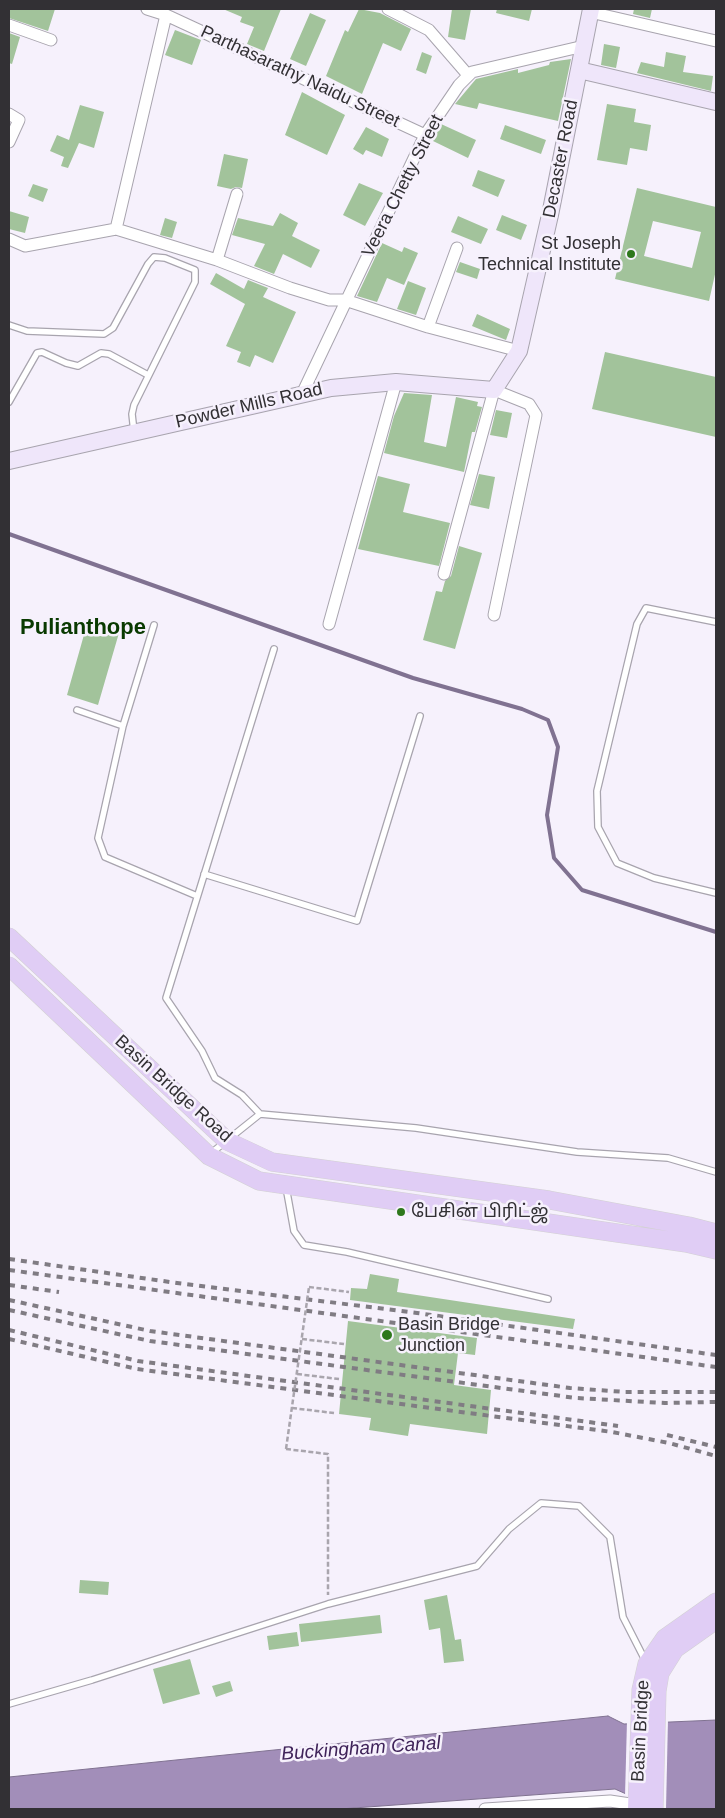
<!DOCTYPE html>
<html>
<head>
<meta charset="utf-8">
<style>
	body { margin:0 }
	#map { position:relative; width:725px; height:1818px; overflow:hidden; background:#f6f1fc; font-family:Arial,sans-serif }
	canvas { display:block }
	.frame { position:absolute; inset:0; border:10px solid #323034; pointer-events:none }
</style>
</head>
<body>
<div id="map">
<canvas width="725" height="1818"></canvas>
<div class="frame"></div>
</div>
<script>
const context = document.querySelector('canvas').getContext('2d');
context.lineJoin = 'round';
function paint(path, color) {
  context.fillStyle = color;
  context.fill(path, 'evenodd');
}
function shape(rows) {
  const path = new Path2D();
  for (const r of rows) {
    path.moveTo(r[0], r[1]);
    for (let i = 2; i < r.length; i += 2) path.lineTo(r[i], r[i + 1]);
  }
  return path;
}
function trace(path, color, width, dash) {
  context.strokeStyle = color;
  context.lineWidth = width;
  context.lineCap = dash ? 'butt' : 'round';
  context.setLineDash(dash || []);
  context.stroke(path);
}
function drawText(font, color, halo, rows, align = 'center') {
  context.font = font + ' Arial,"Noto Sans Tamil",sans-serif';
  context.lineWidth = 5;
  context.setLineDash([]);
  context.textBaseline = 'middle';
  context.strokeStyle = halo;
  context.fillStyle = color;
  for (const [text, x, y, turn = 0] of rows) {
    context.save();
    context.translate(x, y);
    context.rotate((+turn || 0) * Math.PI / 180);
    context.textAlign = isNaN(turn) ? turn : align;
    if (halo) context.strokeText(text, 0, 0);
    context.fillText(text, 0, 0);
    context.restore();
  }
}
const water = shape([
	[608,1716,624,1724,716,1720,716,1809,660,1809,615,1789,340,1809,9,1809,9,1777,608,1716]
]);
const pier = shape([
	[668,1719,666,1809,654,1809,625,1796,627,1721]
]);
const stream = shape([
	[9,534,413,678,522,709,548,720,558,747,547,815,554,858,582,890,716,932]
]);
const building = shape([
	[9,9,55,9,48,31,9,18],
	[223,9,281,9,264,51,247,44,254,27,240,22,242,17],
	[359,9,380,13,411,29,401,51,383,43,362,94,326,76,345,30,348,32],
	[452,9,471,9,465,40,448,37],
	[497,9,532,9,529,21,496,13],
	[634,9,652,9,650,18,633,14],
	[310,13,326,20,306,66,290,59],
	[175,30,201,40,192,65,165,55],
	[9,33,20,37,12,64,9,63],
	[604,44,620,47,616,68,601,65],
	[422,52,432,56,426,74,416,70],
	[666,52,686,56,683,72,713,76,711,91,637,73,641,62,664,67],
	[571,59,558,121,479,103,477,109,455,104,476,79,518,69,518,73,549,65,550,62],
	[302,92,345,115,327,155,285,135],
	[607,104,636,109,634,122,651,125,647,151,630,148,627,165,597,160],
	[80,105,104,112,94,148,79,143,68,168,61,166,64,157,50,151,57,135,69,140],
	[441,124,476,140,468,158,433,141],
	[505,125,546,140,541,154,500,139],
	[366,127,389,139,382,157,366,150,363,155,353,149],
	[224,154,248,159,242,188,236,187,231,189,217,186],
	[478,170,505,180,498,197,472,186],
	[359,183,383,193,365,226,343,215],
	[33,184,48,189,43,202,28,196],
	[637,188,716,207,716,270,709,301,615,279],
	[653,221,701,232,692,268,644,256],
	[9,211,29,217,25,233,9,229],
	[280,213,298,223,292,236,320,250,311,268,283,254,274,274,254,266,265,244,232,235,238,218,273,226],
	[502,215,527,225,521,240,496,230],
	[458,216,488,229,481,244,451,232],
	[165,218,177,222,172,238,160,235],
	[382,243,402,252,404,247,418,253,404,285,387,278,377,302,357,296],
	[460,262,480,269,477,279,456,272],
	[216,273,244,289,248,280,268,288,263,297,296,312,273,363,255,355,250,367,237,362,241,352,226,346,245,304,210,284],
	[408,281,426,288,416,315,397,309],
	[477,314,510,329,506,340,472,326],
	[605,352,716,377,716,437,592,409],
	[404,393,432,395,424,442,446,447,456,397,478,402,477,406,482,407,475,432,472,432,464,472,384,453,394,416],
	[496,410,512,413,507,438,490,435],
	[479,474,495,477,489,509,470,505],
	[378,476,410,484,403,512,450,523,439,566,358,549],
	[459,546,482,553,455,649,423,640,436,591,442,592,445,581,451,576],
	[89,617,121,626,98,705,67,695],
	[370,1274,399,1279,397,1292,575,1319,573,1329,350,1300,351,1288,367,1289],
	[348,1321,477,1338,475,1355,458,1353,454,1385,491,1390,487,1434,410,1424,408,1436,369,1430,371,1418,339,1414],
	[80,1580,109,1582,108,1595,79,1593],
	[447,1595,455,1640,461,1639,464,1661,444,1663,440,1628,429,1630,424,1600],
	[380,1615,382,1633,301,1642,299,1624],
	[297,1632,299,1646,269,1650,267,1636],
	[190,1659,200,1694,163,1704,153,1669],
	[230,1681,233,1691,216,1697,212,1686]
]);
const path = shape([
	[309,1287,349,1292],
	[302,1339,344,1344],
	[297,1374,339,1379],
	[292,1408,334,1413],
	[286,1449,328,1454,328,1595]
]);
const lane = shape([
	[9,325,27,331,104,334,113,328,148,264,154,257,165,258,195,270,195,282,134,405,132,414,134,432],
	[9,402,37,353,42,352,66,363,78,366,101,353,109,354,148,375],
	[716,622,646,608,637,624,597,791,598,827,617,863,654,878,716,893],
	[77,710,123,726,154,625],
	[123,726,98,838,105,857,197,896],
	[204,874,357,921,420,716],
	[260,1114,242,1095,215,1078,202,1051,166,998,274,649],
	[210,1154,260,1114,416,1128,577,1152,668,1158,716,1172],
	[286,1187,294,1231,304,1245,347,1252,548,1299],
	[9,1704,92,1680,328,1604,477,1566,509,1529,541,1503,579,1506,610,1537,623,1617,646,1662]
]);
const street = shape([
	[147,9,166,15,425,135],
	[388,9,429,30,468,75],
	[590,12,716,41],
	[9,25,51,40],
	[9,114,19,120,9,142],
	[116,229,166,15],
	[9,239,25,246,116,229,217,260,290,288,329,300,345,300,428,327,519,351],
	[217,260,237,194],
	[428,327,457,248],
	[302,394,425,135,459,85,472,72,584,46],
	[444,574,494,390,529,404,536,415,494,615],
	[329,624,396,382],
	[485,1809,610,1801,637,1805]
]);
const secondary = shape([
	[579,70,716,102],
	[9,461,331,388,396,382,494,390,519,351,550,215,591,9]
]);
const primary = shape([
	[9,937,227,1141,272,1162,549,1200,689,1226,716,1233],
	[9,966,209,1156,259,1181,686,1243,716,1250],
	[637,1809,641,1690,647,1664,665,1638,716,1602],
	[654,1809,657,1691,660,1673,675,1649,716,1620]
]);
const rail = shape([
	[9,1259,177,1283,417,1313,716,1355],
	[9,1270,716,1367],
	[9,1285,59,1292],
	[9,1300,150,1331,570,1388,625,1392,716,1392],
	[9,1310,150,1341,576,1398,665,1403,716,1402],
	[9,1330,138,1361,618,1426],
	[9,1339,137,1369,612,1432,669,1443,716,1456],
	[667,1435,716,1447]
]);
const pathBridge = shape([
	[286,1449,309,1287]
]);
const markers = [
	[631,254,5,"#2e781c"],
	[401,1212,5,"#2e781c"],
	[387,1335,6,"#2e781c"]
];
const streetNames = [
	["Parthasarathy Naidu Street",300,77,25],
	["Decaster Road",561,159,-79],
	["Veera Chetty Street",403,186,-63],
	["Powder Mills Road",249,406,-13],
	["Basin Bridge Road",173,1089,42],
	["Basin Bridge",641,1731,-87]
];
const poiNames = [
	["St Joseph",621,244,"right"],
	["Technical Institute",621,265,"right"],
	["பேசின் பிரிட்ஜ்",411,1212],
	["Basin Bridge",398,1325],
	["Junction",398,1346]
];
const waterNames = [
	["Buckingham Canal",361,1749,-4]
];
const districtNames = [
	["Pulianthope",83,628]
];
paint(water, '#a28eb9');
trace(water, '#807291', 1);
paint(pier, '#f6f1fc');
trace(stream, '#807291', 4);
paint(building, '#a2c39b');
trace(lane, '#a8a4ae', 8);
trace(street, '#a8a4ae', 13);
trace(secondary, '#a8a4ae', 18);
trace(primary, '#d2d1d2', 19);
trace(path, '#a9a5ad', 2.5, [5, 2.5]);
trace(lane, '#fff', 5.5);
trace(street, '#fff', 11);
trace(secondary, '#efe6fa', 16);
trace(primary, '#e0cdf5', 18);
trace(rail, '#807c83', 4, [6, 6]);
trace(pathBridge, '#a9a5ad', 2.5, [5, 2.5]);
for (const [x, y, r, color] of markers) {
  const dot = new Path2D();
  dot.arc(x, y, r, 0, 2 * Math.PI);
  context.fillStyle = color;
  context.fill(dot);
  trace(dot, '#f6f1fc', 2);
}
drawText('18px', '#323034', '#f6f1fc', streetNames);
drawText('18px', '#323034', '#f6f1fc', poiNames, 'left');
drawText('italic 19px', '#3f2359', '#f6f1fc', waterNames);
drawText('bold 22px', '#093a00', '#f6f1fc', districtNames);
</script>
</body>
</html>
